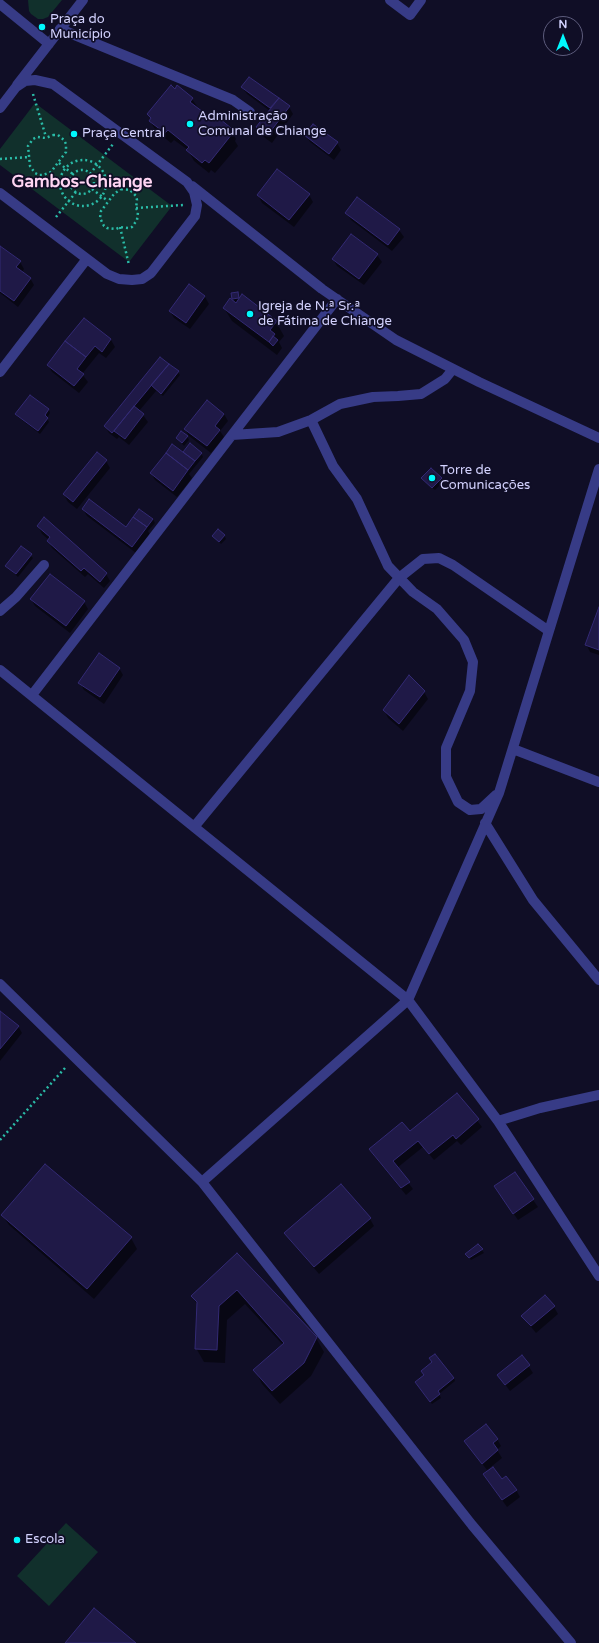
<!DOCTYPE html>
<html>
<head>
<meta charset="utf-8">
<style>
	body { margin:0 }
	#map { position:relative; width:599px; height:1643px; overflow:hidden; background:#100e26; font-family:"Varela Round",sans-serif }
	canvas { display:block }
	.north { position:absolute; left:543px; top:16px; width:40px; height:40px; box-sizing:border-box; background:#100e26; border:1px solid #5e5d7d; border-radius:50%; rotate:0deg; font-size:11px; font-weight:700; line-height:16px; text-align:center; color:#d4d3ff }
	.north::after { content:''; display:block; margin:auto; width:14px; height:18px; background:#00f9fe; clip-path:polygon(50% 0,100% 100%,50% 72%,0 100%) }
</style>
</head>
<body>
<div id="map">
<canvas width="599" height="1643"></canvas>
<div class="north">N</div>
</div>
<script>
const context = document.querySelector('canvas').getContext('2d');
context.lineJoin = 'round';
function paint(path, color) {
  context.fillStyle = color;
  context.fill(path, 'evenodd');
}
function shape(rows) {
  const path = new Path2D();
  for (const r of rows) {
    if (r.length === 3) {
      path.moveTo(r[0] + r[2], r[1]);
      path.arc(r[0], r[1], r[2], 0, 2 * Math.PI);
      continue;
    }
    path.moveTo(r[0], r[1]);
    for (let i = 2; i < r.length; i += 2) path.lineTo(r[i], r[i + 1]);
  }
  return path;
}
function trace(path, color, width, dash) {
  context.strokeStyle = color;
  context.lineWidth = width;
  context.lineCap = dash ? 'butt' : 'round';
  context.setLineDash(dash || []);
  context.stroke(path);
}
function drawText(font, color, halo, rows, align = 'center') {
  context.font = font + ' "Varela Round",sans-serif';
  context.lineWidth = 3.5;
  context.setLineDash([]);
  context.textBaseline = 'middle';
  context.strokeStyle = halo;
  context.fillStyle = color;
  for (const [text, x, y, turn = 0] of rows) {
    context.save();
    context.translate(x, y);
    context.rotate((+turn || 0) * Math.PI / 180);
    context.textAlign = isNaN(turn) ? turn : align;
    if (halo) context.strokeText(text, 0, 0);
    context.fillText(text, 0, 0);
    context.restore();
  }
}
const green = shape([
	[28,0,62,0,48,17,43,19,38,19,31,14,29,11],
	[35,103,172,206,129,262,0,165,0,149],
	[66,1523,98,1552,49,1606,17,1576]
]);
const shadow = shape([
	[249,78,289,107,293,114,272,143,261,135,257,128,270,111,247,94,242,87],
	[192,99,199,109,212,121,230,129,236,139,235,141,238,146,215,173,211,170,209,173,194,161,188,150,174,140,171,143,156,131,150,121,151,119,149,115],
	[306,135,337,143,341,150,334,160,310,142],
	[258,195,309,195,313,202,294,227,262,203],
	[358,198,399,230,404,237,392,251,351,220,347,213],
	[351,235,377,255,382,262,364,285,337,266,333,259],
	[0,247,20,262,24,269,22,272,30,278,34,285,18,307,0,293],
	[189,285,205,297,209,304,190,329,174,318,170,311],
	[238,293,240,299,242,296,276,322,284,336,279,342,282,348,277,355,232,321,224,308,235,303,232,294],
	[84,319,111,340,115,347,106,358,99,353,82,374,88,382,79,393,52,372,48,365],
	[160,358,178,372,180,375,163,396,156,391,139,411,143,415,148,422,129,445,119,437,117,439,109,433,105,426],
	[30,396,49,410,50,413,47,418,49,422,40,434,18,417,16,414],
	[224,414,228,421,220,431,224,437,211,453,189,436,185,429],
	[187,436,189,440,184,446,177,438],
	[190,445,201,453,203,457,189,474,192,478,177,497,155,480,151,473,183,453],
	[106,461,110,468,77,509,68,502,64,495],
	[441,479,443,482,435,490,424,481],
	[83,509,126,529,140,510,153,519,155,523,148,531,150,535,136,553,87,516],
	[45,518,106,574,110,581,104,588,88,574,85,577,52,548,48,541,49,540,42,534,38,526],
	[224,535,226,539,221,544,213,536],
	[22,547,33,558,18,577,6,566],
	[31,599,84,602,88,609,70,633,35,606],
	[599,610,599,655,590,652,586,644],
	[119,668,123,675,104,704,84,690,80,683],
	[424,692,428,699,403,731,388,718,384,710],
	[0,1012,18,1026,22,1033,0,1061],
	[457,1094,482,1127,461,1145,457,1141,434,1160,423,1147,397,1168,413,1189,406,1195,374,1156,370,1149,410,1132],
	[514,1173,538,1207,518,1220,495,1187],
	[341,1185,370,1219,374,1226,319,1274,290,1240,285,1233],
	[2,1215,131,1238,137,1249,94,1299,9,1225],
	[478,1245,484,1253,471,1260,466,1254],
	[237,1254,316,1338,324,1352,311,1376,280,1404,262,1384,255,1370,283,1345,245,1304,227,1320,225,1363,204,1362,196,1348,198,1306,192,1296],
	[554,1307,558,1314,536,1333,522,1316],
	[522,1356,533,1373,510,1391,498,1375],
	[454,1378,455,1381,439,1394,441,1398,432,1404,418,1386],
	[497,1439,501,1446,497,1450,502,1458,487,1470,465,1441],
	[484,1475,502,1481,516,1490,520,1497,507,1507]
]);
const building = shape([
	[249,77,279,98,270,108,241,87,249,77],
	[171,85,175,89,177,85,193,98,190,102,212,119,215,115,231,128,228,131,232,134,209,163,205,160,202,163,186,150,189,147,168,130,165,133,149,121,151,118,147,114,171,85],
	[279,98,290,106,267,136,256,127,279,98],
	[313,124,338,142,329,154,304,135,313,124],
	[277,169,310,194,289,220,257,195,277,169],
	[357,197,400,229,388,245,345,213,357,197],
	[351,234,378,254,359,279,332,259,351,234],
	[0,246,21,261,16,267,31,278,14,301,0,291,0,246],
	[189,284,205,296,186,323,169,311,189,284],
	[238,292,239,298,232,299,231,293,238,292],
	[242,294,277,321,270,330,275,334,269,342,223,308,230,298,236,303,242,294],
	[84,318,111,339,102,352,95,346,86,357,65,341,84,318],
	[273,336,278,340,273,346,269,342,273,336],
	[65,341,86,357,77,369,84,374,74,386,47,365,65,341],
	[160,357,169,364,112,433,104,426,160,357],
	[169,364,179,371,161,394,151,385,169,364],
	[30,395,49,409,45,415,48,418,38,431,15,414,30,395],
	[207,400,224,414,215,426,220,430,207,446,184,429,207,400],
	[134,406,144,414,125,439,114,431,134,406],
	[181,431,188,436,182,443,176,438,181,431],
	[190,443,202,453,195,461,183,452,190,443],
	[172,444,195,461,188,470,166,453,172,444],
	[97,452,107,460,73,502,63,494,97,452],
	[166,453,188,470,173,491,150,473,166,453],
	[431,468,442,478,432,488,421,478,431,468],
	[89,499,126,527,133,517,147,527,132,547,82,509,89,499],
	[139,509,153,519,147,527,133,517,139,509],
	[44,517,107,573,100,582,84,568,81,571,47,541,50,537,37,526,44,517],
	[218,529,225,535,219,542,212,536,218,529],
	[21,546,32,554,16,574,5,566,21,546],
	[50,574,85,601,66,626,30,599,50,574],
	[599,607,599,650,585,645,599,607],
	[99,653,120,668,100,697,78,683,99,653],
	[409,675,425,691,399,724,383,710,409,675],
	[0,1011,19,1026,0,1049,0,1011],
	[457,1093,479,1119,456,1139,453,1135,429,1154,418,1141,393,1161,410,1182,401,1188,369,1149,402,1122,410,1131,457,1093],
	[45,1164,132,1237,87,1289,1,1215,45,1164],
	[515,1172,534,1199,513,1214,494,1186,515,1172],
	[341,1184,371,1218,314,1267,284,1233,341,1184],
	[478,1244,483,1249,469,1258,465,1254,478,1244],
	[237,1253,317,1337,304,1363,272,1391,253,1370,284,1343,237,1290,219,1306,217,1350,195,1349,197,1302,191,1296,237,1253],
	[545,1295,555,1306,531,1326,521,1316,545,1295],
	[435,1354,454,1378,438,1391,440,1394,430,1402,415,1382,424,1375,421,1371,432,1362,429,1358,435,1354],
	[522,1355,530,1365,505,1385,497,1375,522,1355],
	[486,1424,498,1439,493,1443,498,1450,482,1464,464,1441,486,1424],
	[493,1467,502,1479,506,1476,517,1490,502,1500,483,1474,493,1467],
	[94,1608,136,1643,65,1643,94,1608]
]);
const path = shape([
	[33,94,46,137],
	[53,135,58,135,64,140,66,144,66,152,51,172,43,175,39,175,35,173,30,166,28,146,33,139,37,137,46,138,53,135],
	[0,159,30,157],
	[83,183,23],
	[59,163,74,175],
	[82,182,12],
	[90,174,113,144],
	[92,189,108,201],
	[121,189,130,190,136,196,137,200,136,208,138,212,137,220,132,227,128,228,120,227,116,229,107,228,104,226,100,218,101,211,114,194,121,189],
	[136,208,183,205],
	[56,217,76,192],
	[120,227,129,265],
	[0,1140,65,1068]
]);
const lane = shape([
	[60,29,233,100,250,112],
	[0,611,16,597,44,565]
]);
const street = shape([
	[390,0,410,15,421,0],
	[0,4,49,44],
	[17,85,83,0],
	[0,108,16,87,25,81,35,80,53,84,187,182,194,192,197,205,195,216,151,273,142,279,132,280,119,279,107,274,0,193],
	[192,186,322,289,396,340,479,382,599,438],
	[337,299,232,435,278,432,311,420,340,404,373,397,398,396,421,394,445,379,453,369],
	[0,372,86,260],
	[311,420,333,466,357,499,388,566,413,592,437,609,464,640,473,662,470,691,446,748,446,777,458,802,470,810,481,809,496,795],
	[0,670,408,1000,498,1121,599,1276],
	[32,695,232,435],
	[513,749,599,782],
	[485,823,533,900,599,980],
	[194,827,399,578,423,559,439,558,453,565,549,631],
	[0,984,202,1182,472,1525,571,1643],
	[498,1121,540,1108,599,1095],
	[202,1182,408,1000,499,793,599,469]
]);
const markers = [
	[42,27,4,"#00f9fe"],
	[190,124,4,"#00f9fe"],
	[74,134,4,"#00f9fe"],
	[250,314,4,"#00f9fe"],
	[432,478,4,"#00f9fe"],
	[17,1540,4,"#00f9fe"]
];
const poiNames = [
	["Praça do",50,20],
	["Município",50,35],
	["Administração",198,117],
	["Comunal de Chiange",198,132],
	["Praça Central",82,134],
	["Igreja de N.ª Sr.ª",258,307],
	["de Fátima de Chiange",258,322],
	["Torre de",440,471],
	["Comunicações",440,486],
	["Escola",25,1540]
];
const districtNames = [
	["Gambos-Chiange",82,183]
];
paint(green, '#11302c');
paint(shadow, '#0007');
paint(building, '#1f1947');
trace(building, '#332a74', 1);
trace(path, '#2abba7', 2.5, [2, 3]);
trace(lane, '#373b86', 10);
trace(street, '#373b86', 10);
for (const [x, y, r, color] of markers) {
  const dot = new Path2D();
  dot.arc(x, y, r, 0, 2 * Math.PI);
  context.fillStyle = color;
  context.fill(dot);
  trace(dot, '#100e26', 1.5);
}
drawText('13px', '#d4d3ff', '#100e26', poiNames, 'left');
drawText('bold 17px', '#ffd5f3', '#100e26', districtNames);
</script>
</body>
</html>
